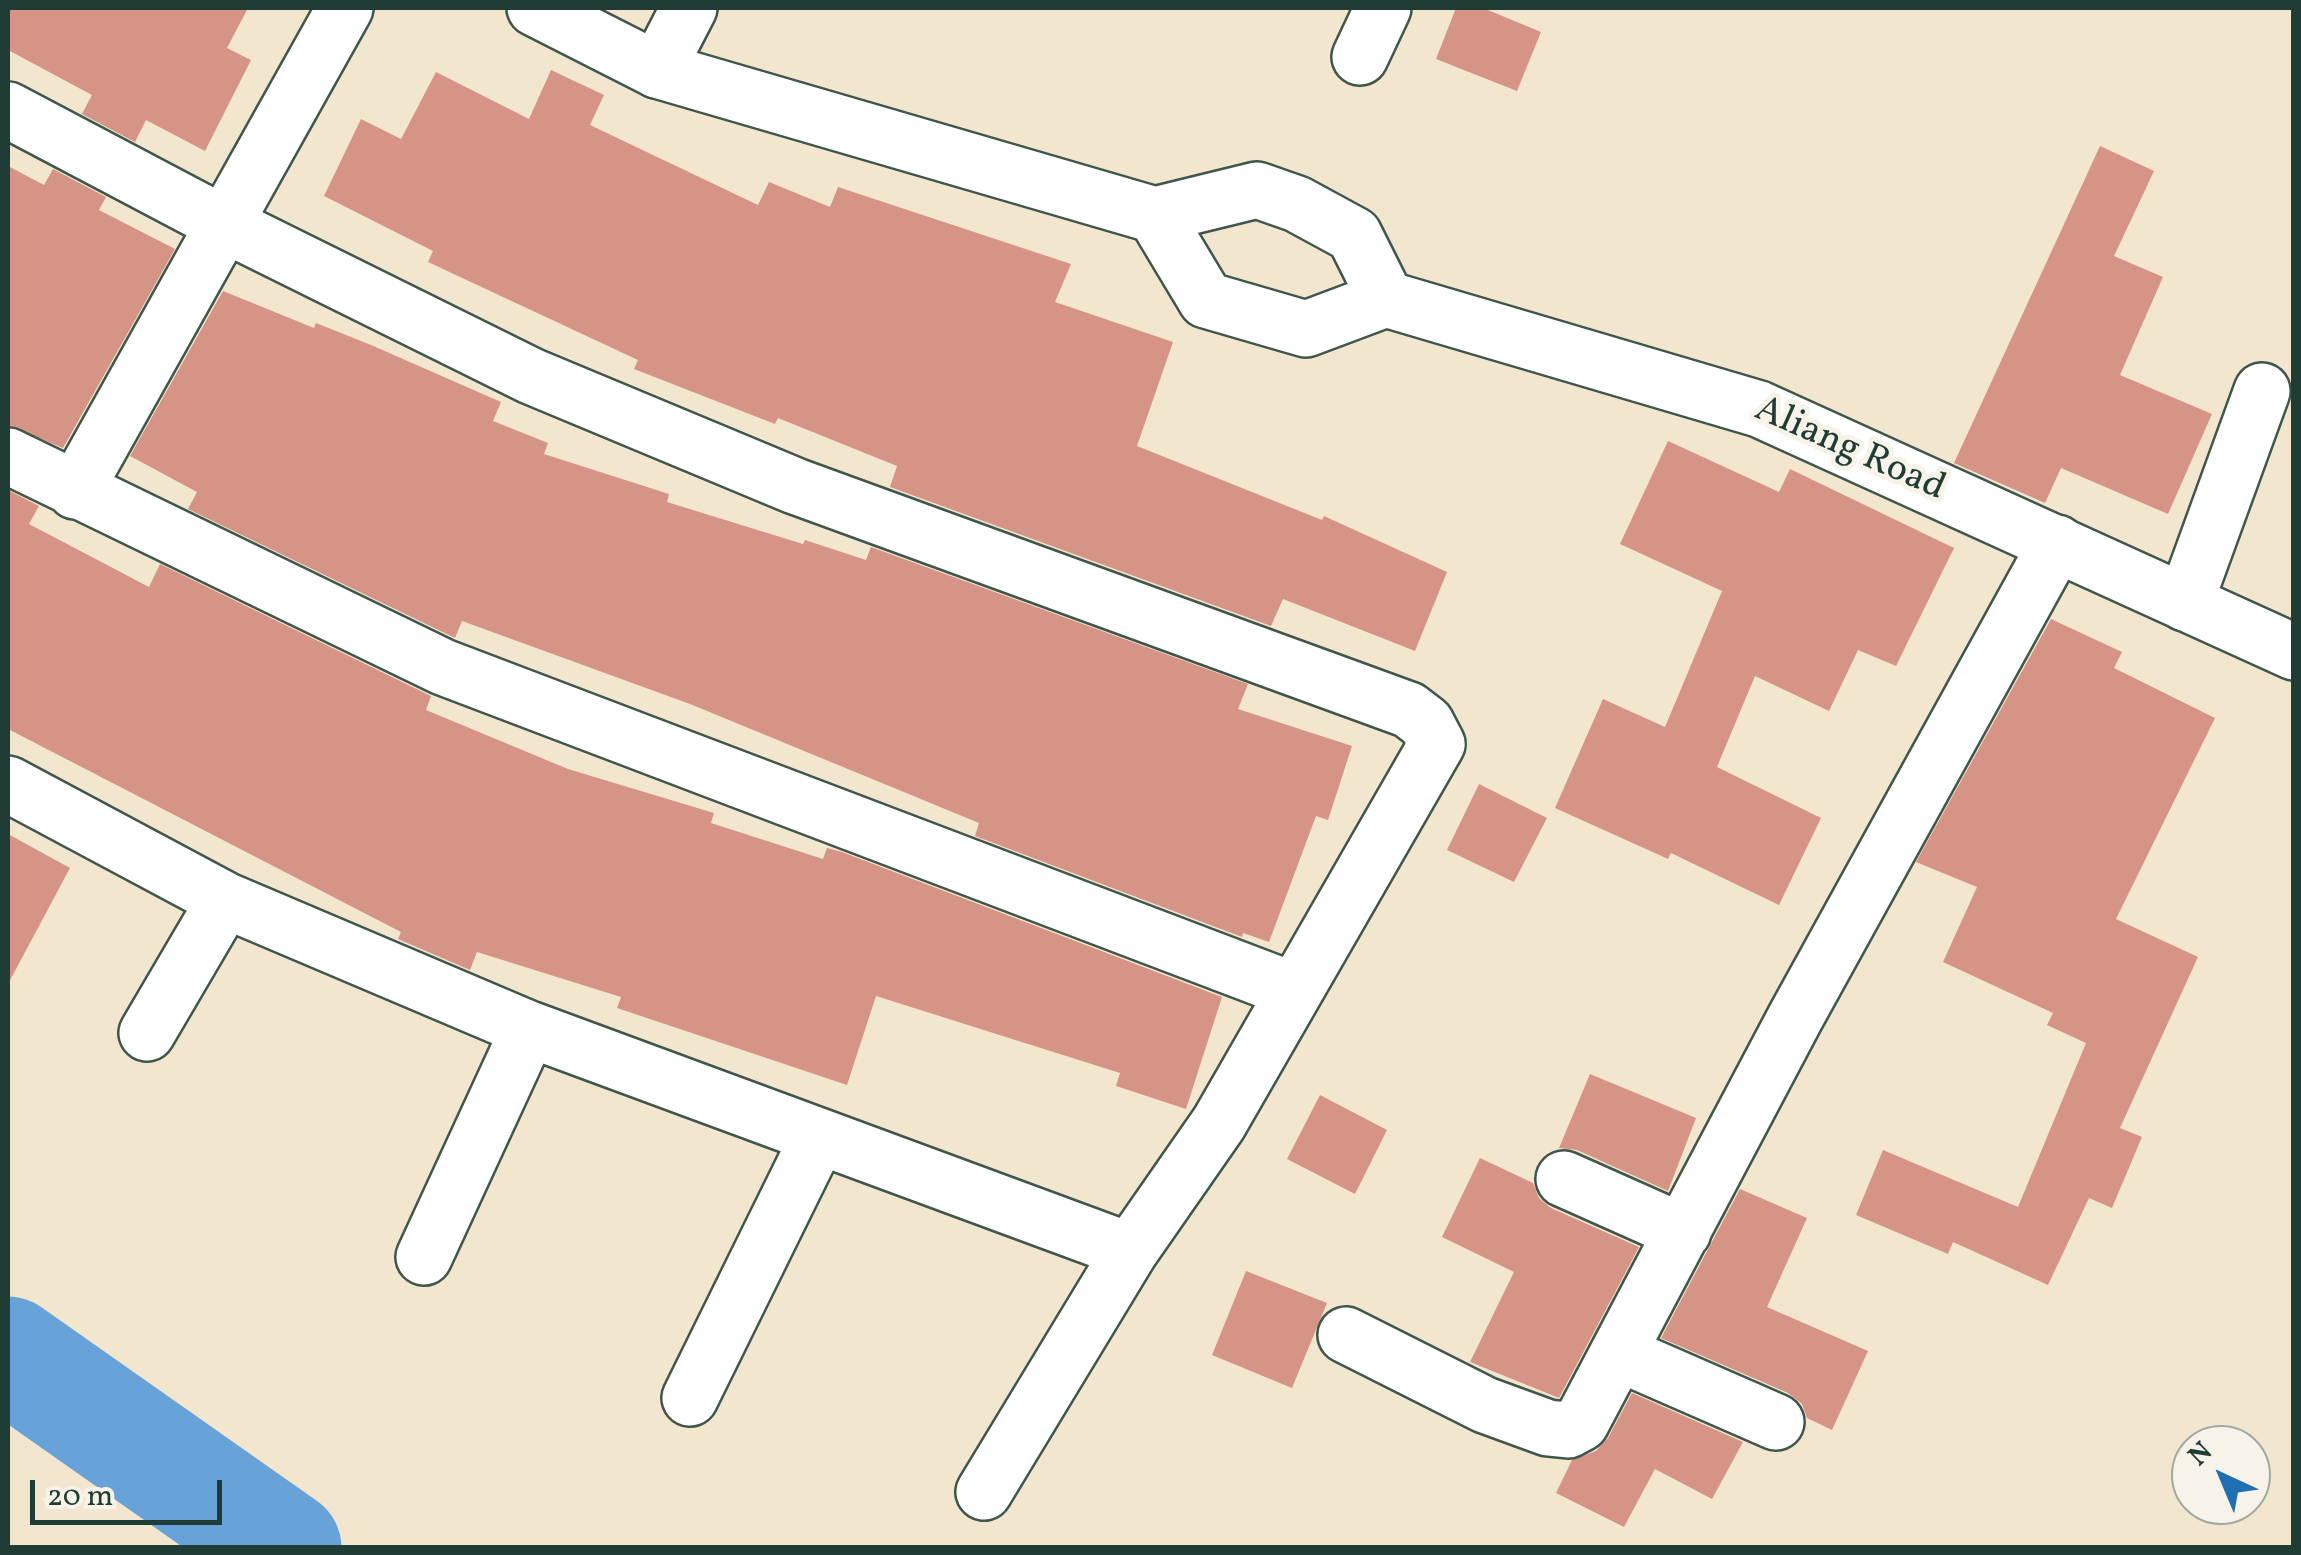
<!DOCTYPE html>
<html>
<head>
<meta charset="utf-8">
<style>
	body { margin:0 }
	#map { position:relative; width:2301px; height:1555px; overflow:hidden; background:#f3e6cf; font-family:Vollkorn,serif }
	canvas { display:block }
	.frame { position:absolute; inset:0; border:10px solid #1f3d34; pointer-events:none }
	.north { position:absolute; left:2171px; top:1425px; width:100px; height:100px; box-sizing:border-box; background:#f7f3e8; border:2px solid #a1aaa0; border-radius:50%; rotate:316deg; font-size:28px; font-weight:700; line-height:40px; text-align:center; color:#1f3d34 }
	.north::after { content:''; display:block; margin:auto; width:35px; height:45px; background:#1f6fb2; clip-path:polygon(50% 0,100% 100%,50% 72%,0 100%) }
	.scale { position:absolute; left:30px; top:1480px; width:192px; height:45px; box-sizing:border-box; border:5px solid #1f3d34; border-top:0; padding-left:12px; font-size:30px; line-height:35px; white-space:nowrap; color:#1f3d34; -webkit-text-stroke:8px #f7f3e8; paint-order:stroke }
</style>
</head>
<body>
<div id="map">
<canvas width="2301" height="1555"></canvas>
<div class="frame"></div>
<div class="north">N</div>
<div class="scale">20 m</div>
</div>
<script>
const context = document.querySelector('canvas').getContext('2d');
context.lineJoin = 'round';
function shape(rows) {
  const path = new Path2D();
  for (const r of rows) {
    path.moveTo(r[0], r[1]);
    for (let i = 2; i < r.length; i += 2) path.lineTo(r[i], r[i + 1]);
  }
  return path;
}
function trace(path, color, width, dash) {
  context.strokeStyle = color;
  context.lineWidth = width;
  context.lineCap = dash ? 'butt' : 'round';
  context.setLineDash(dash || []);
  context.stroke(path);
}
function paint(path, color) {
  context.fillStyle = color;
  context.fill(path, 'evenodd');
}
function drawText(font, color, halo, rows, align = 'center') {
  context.font = font + ' Vollkorn,serif';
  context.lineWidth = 10;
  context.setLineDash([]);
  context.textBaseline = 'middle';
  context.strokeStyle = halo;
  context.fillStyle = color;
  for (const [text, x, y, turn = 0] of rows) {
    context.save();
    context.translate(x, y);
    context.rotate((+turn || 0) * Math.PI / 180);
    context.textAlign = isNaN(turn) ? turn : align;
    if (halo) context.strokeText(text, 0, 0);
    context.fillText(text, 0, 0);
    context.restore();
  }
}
const river = shape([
	[8,1354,284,1548]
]);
const building = shape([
	[8,8,248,8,227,48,251,60,205,151,146,120,135,142,82,114,92,95,8,50],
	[1456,8,1483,8,1541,32,1517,91,1436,59],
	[551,70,604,95,590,125,758,205,769,182,830,207,838,187,1071,264,1055,302,1173,342,1137,446,1322,520,1324,516,1447,572,1415,651,1283,599,1271,626,890,487,897,466,778,418,775,424,634,369,638,360,428,262,433,251,324,196,361,119,401,139,436,72,529,119],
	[2100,146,2154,171,2114,256,2163,277,2120,375,2212,414,2168,514,2061,468,2045,503,1954,463],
	[8,166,44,185,53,169,106,197,99,210,175,249,63,448,8,425],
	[223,291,314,328,316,323,371,345,501,402,493,421,548,443,544,454,669,494,667,502,803,544,805,540,866,560,871,547,1248,684,1238,709,1352,746,1328,820,1316,816,1269,942,1243,933,1242,937,975,836,979,823,690,704,462,621,455,638,188,509,197,492,130,456],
	[1668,441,1779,492,1790,469,1954,548,1896,666,1858,650,1829,711,1755,676,1717,767,1821,818,1779,905,1671,853,1668,859,1555,808,1603,699,1665,727,1722,591,1620,544],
	[8,490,39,506,29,524,149,587,160,564,431,696,426,710,568,769,714,813,711,823,823,859,827,848,842,852,1222,997,1186,1109,1116,1086,1120,1073,876,996,847,1085,617,1008,621,997,477,952,470,970,398,939,401,932,8,729],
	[2051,619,2122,652,2114,668,2215,718,2116,919,2198,957,2120,1128,2142,1137,2112,1208,2089,1198,2048,1285,1953,1242,1948,1254,1856,1215,1883,1150,2018,1207,2086,1043,2047,1025,2053,1013,1943,962,1977,887,1916,862],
	[1479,784,1547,818,1514,882,1447,850],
	[8,834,70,868,8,984],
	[1590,1074,1696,1118,1668,1191,1577,1150,1559,1148],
	[1320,1095,1387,1130,1355,1194,1287,1159],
	[1480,1158,1533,1183,1539,1198,1551,1208,1639,1247,1559,1398,1470,1362,1514,1272,1442,1237],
	[1740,1189,1807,1218,1767,1307,1868,1351,1832,1430,1807,1418,1802,1404,1788,1393,1661,1338],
	[1246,1271,1327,1303,1292,1388,1212,1355],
	[1632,1393,1743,1442,1712,1499,1655,1469,1624,1527,1556,1493,1572,1460,1596,1451,1608,1438]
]);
const minor = shape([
	[1360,57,1383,8],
	[657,70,689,8],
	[8,110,222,223,531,376,795,486,1409,710,1426,723,1437,744,1219,1123,1130,1251,984,1492],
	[8,456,443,667,1295,991],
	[75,491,345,8],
	[2185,603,2262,391],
	[8,784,225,900,529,1029,1130,1251],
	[147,1033,225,900],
	[1564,1179,1683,1232],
	[424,1257,529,1029],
	[1346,1335,1485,1405,1548,1428,1568,1430,1581,1423,1795,1018,2057,543],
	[1618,1353,1776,1422],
	[690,1398,818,1138]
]);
const tertiary = shape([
	[535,8,657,70,1155,215,1257,190,1297,204,1354,235,1386,299],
	[1155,215,1206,300,1306,329,1386,299],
	[1386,299,1759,409,2294,652]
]);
const streetNames = [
	["Aliang Road",1849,451,24]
];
trace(river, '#67a3d8', 115);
paint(building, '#d69487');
trace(minor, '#3f564b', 60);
trace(tertiary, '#3f564b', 60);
trace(minor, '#fff', 55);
trace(tertiary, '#fff', 55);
drawText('38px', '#1f3d34', '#f7f3e8', streetNames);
</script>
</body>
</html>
